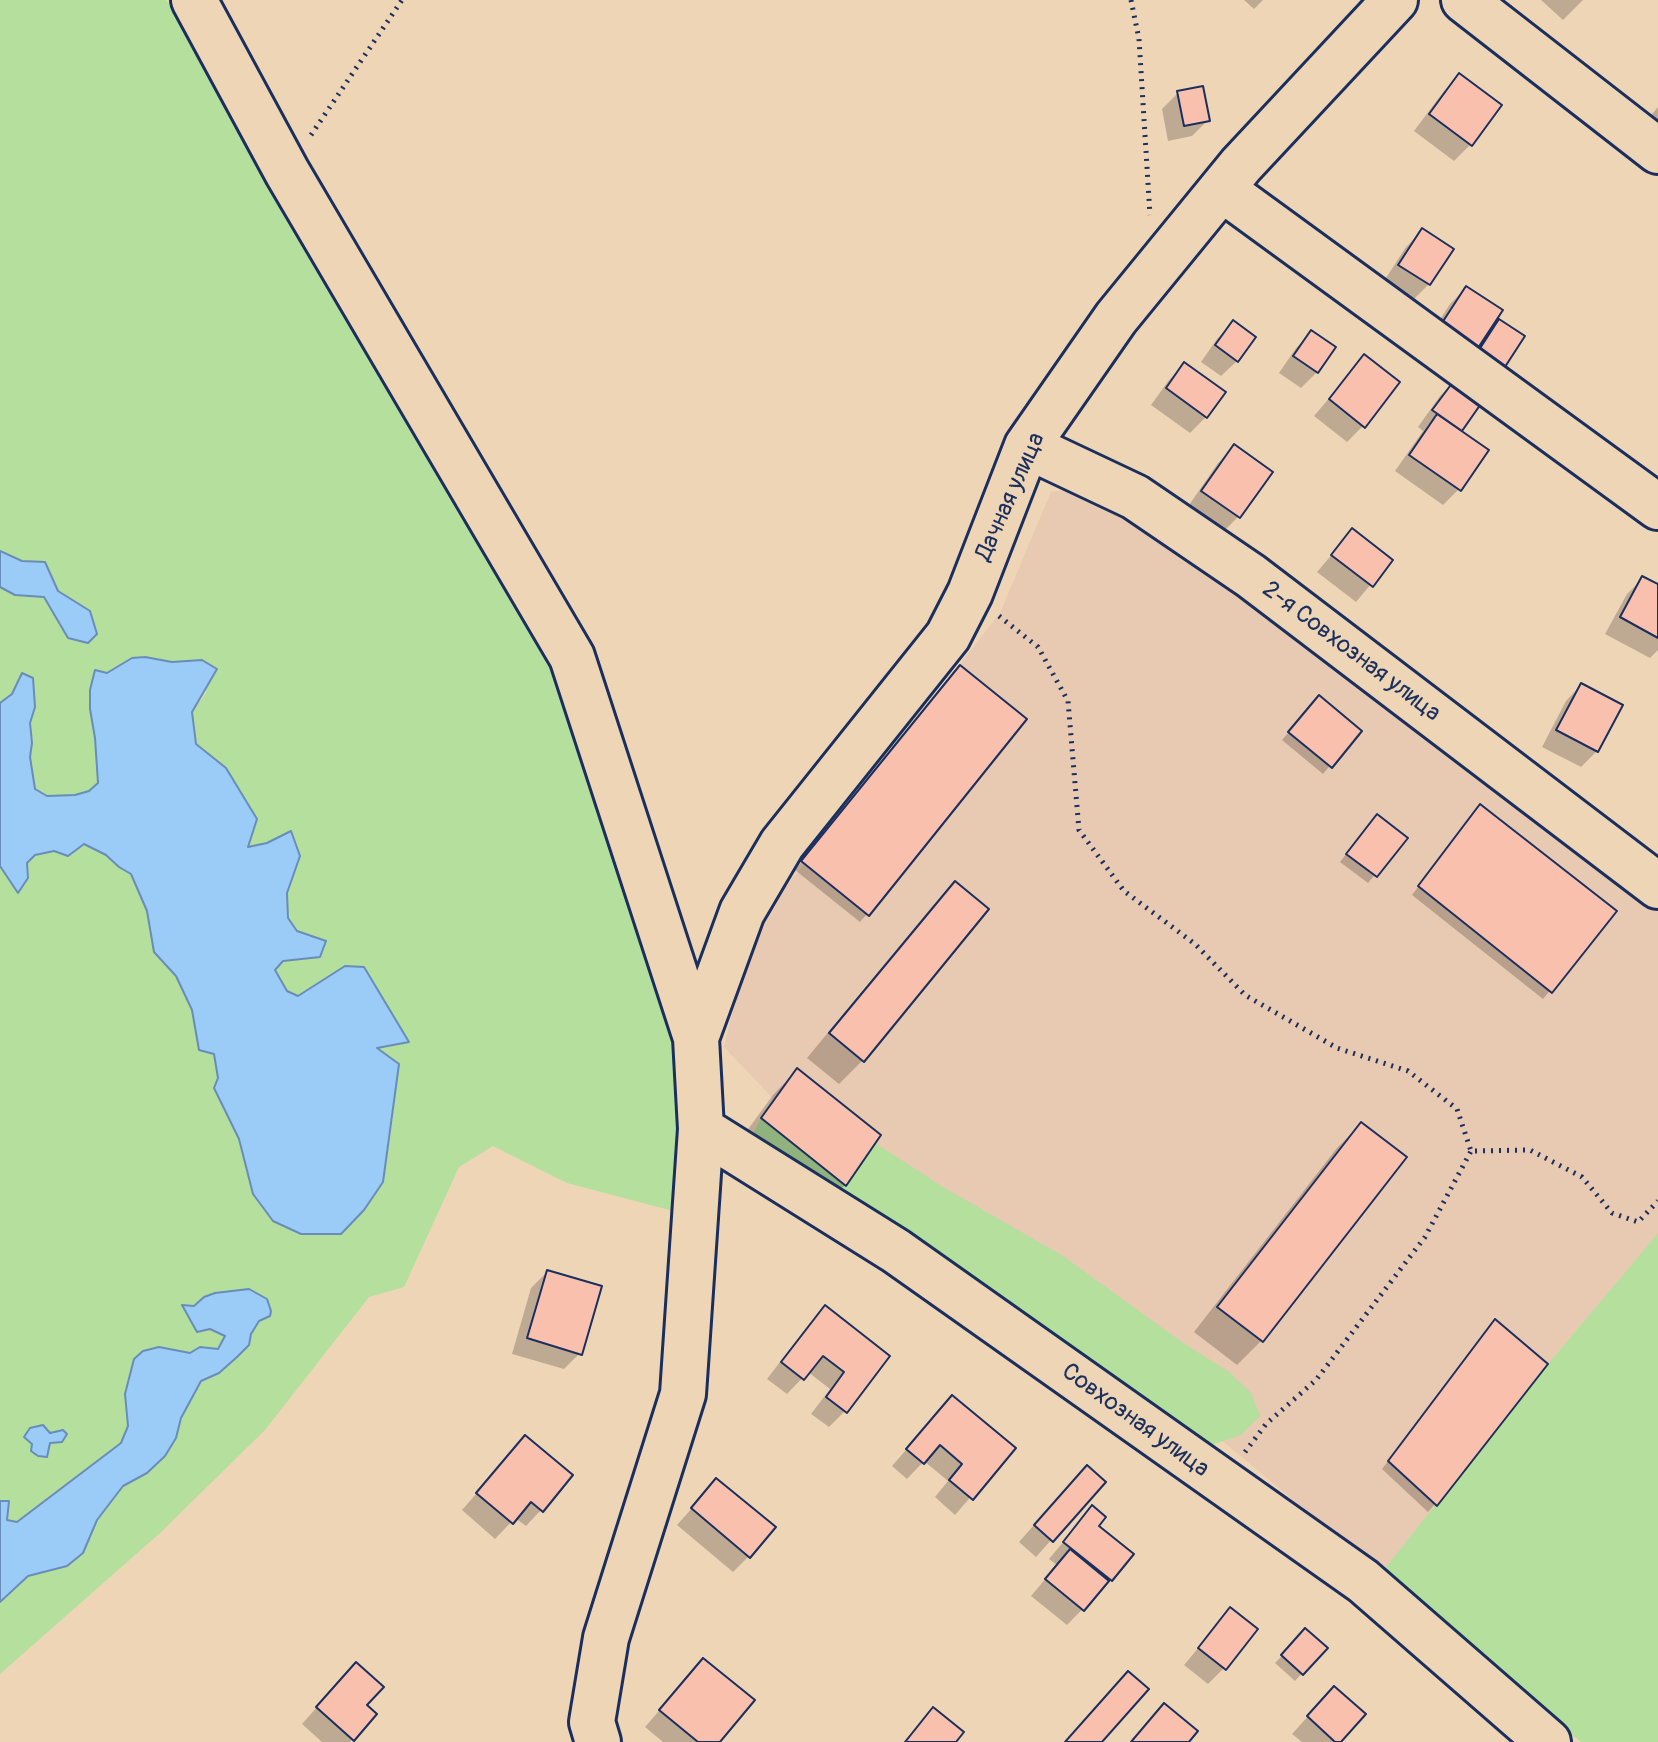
<!DOCTYPE html>
<html>
<head>
<meta charset="utf-8">
<style>
	body { margin:0 }
	canvas { display:block; background:#eed5b6 }
</style>
</head>
<body>
<canvas width="1658" height="1742"></canvas>
<script>
const context = document.querySelector('canvas').getContext('2d');
context.lineJoin = 'round';
function paint(path, color) {
  context.fillStyle = color;
  context.fill(path, 'evenodd');
}
function shape(rows) {
  const path = new Path2D();
  for (const r of rows) {
    path.moveTo(r[0], r[1]);
    for (let i = 2; i < r.length; i += 2) path.lineTo(r[i], r[i + 1]);
  }
  return path;
}
function trace(path, color, width, dash) {
  context.strokeStyle = color;
  context.lineWidth = width;
  context.lineCap = dash ? 'butt' : 'round';
  context.setLineDash(dash || []);
  context.stroke(path);
}
function drawText(font, color, halo, rows, align = 'center') {
  context.font = font + ' Pangolin,sans-serif';
  context.lineWidth = 6;
  context.setLineDash([]);
  context.textBaseline = 'middle';
  context.strokeStyle = halo;
  context.fillStyle = color;
  for (const [text, x, y, turn = 0] of rows) {
    context.save();
    context.translate(x, y);
    context.rotate((+turn || 0) * Math.PI / 180);
    context.textAlign = isNaN(turn) ? turn : align;
    if (halo) context.strokeText(text, 0, 0);
    context.fillText(text, 0, 0);
    context.restore();
  }
}
const built = shape([
	[1101,484,1658,903,1658,1233,1548,1364,1381,1573,981,1240,819,1147,724,1047,753,929,1000,613,1051,492]
]);
const green = shape([
	[0,0,166,0,173,8,363,346,494,561,575,711,673,1003,684,1131,681,1213,567,1183,493,1146,459,1167,404,1287,369,1297,265,1430,160,1533,0,1674,0,1602,28,1576,97,1520,123,1486,147,1473,165,1456,176,1438,181,1418,201,1381,219,1373,249,1345,251,1334,259,1321,270,1317,204,1297,194,1306,210,1329,226,1336,218,1349,200,1347,125,1394,128,1426,121,1442,17,1522,6,1520,9,1501,0,1501,0,866,18,892,27,863,35,855,84,844,106,855,119,867,131,874,147,911,154,952,176,976,192,1010,199,1050,214,1053,218,1078,214,1088,239,1139,253,1194,364,1210,383,1182,393,1117,381,1053,377,1048,408,1042,345,966,298,996,287,991,275,971,283,961,320,957,288,918,287,893,300,856,290,832,267,843,247,847,226,768,196,744,192,712,206,693,202,660,172,662,145,657,132,658,107,673,90,709,95,738,98,783,89,791,75,795,47,796,35,789,31,778,30,723,35,707,34,692,21,673,12,694,0,703,0,587,15,595,44,597,68,638,71,600,58,591,29,560,22,561,0,551],
	[761,1118,846,1186,875,1143,943,1187,1063,1256,1183,1343,1229,1372,1251,1393,1260,1416,1241,1435,1203,1448,746,1148],
	[1658,1233,1658,1742,1581,1742,1381,1573,1548,1364]
]);
const water = shape([
	[0,551,22,561,45,562,58,591,90,611,97,634,88,643,68,638,44,597,15,595,0,587,0,551],
	[145,657,172,662,202,660,217,669,192,712,196,744,226,768,257,819,248,847,267,843,291,831,300,856,287,893,288,918,297,931,326,941,320,957,283,961,275,970,287,991,298,996,345,966,364,967,409,1042,377,1048,399,1064,383,1182,364,1210,341,1234,301,1234,273,1221,253,1194,239,1139,214,1088,218,1078,214,1054,199,1050,192,1010,176,976,154,952,147,911,131,874,119,867,106,855,84,844,68,856,54,851,35,855,27,863,28,878,18,893,0,866,0,703,12,694,22,673,33,678,35,707,30,723,32,743,30,757,35,789,47,796,75,795,89,791,98,783,95,738,90,709,90,690,95,670,107,673,132,658,145,657],
	[249,1289,267,1299,271,1311,270,1316,259,1321,251,1334,249,1345,237,1357,219,1373,201,1381,181,1418,176,1438,165,1456,147,1473,123,1486,97,1520,83,1553,67,1566,28,1576,0,1602,0,1501,9,1501,7,1520,17,1522,121,1443,128,1426,125,1394,134,1359,143,1351,159,1347,190,1353,200,1347,218,1349,225,1336,210,1329,197,1332,182,1305,194,1306,204,1297,215,1293,249,1289],
	[43,1425,50,1433,63,1430,67,1434,62,1442,50,1443,47,1457,38,1456,31,1451,32,1444,24,1437,30,1428,43,1425]
]);
const shadow = shape([
	[1244,0,1263,0,1254,9],
	[1541,0,1583,0,1563,20],
	[1459,76,1499,105,1470,145,1454,161,1414,131,1444,91],
	[1178,93,1208,120,1192,136,1168,141,1162,109],
	[1658,107,1658,153,1635,134],
	[1422,231,1429,284,1413,300,1384,281,1406,247],
	[1466,288,1487,334,1499,322,1522,336,1470,355,1423,346,1450,304],
	[1233,323,1237,361,1221,376,1201,362,1217,339],
	[1312,332,1317,372,1301,388,1279,373,1296,348],
	[1364,357,1363,426,1347,442,1314,416],
	[1185,364,1206,417,1190,433,1151,405,1169,380],
	[1456,380,1482,399,1459,432,1459,489,1443,505,1395,471,1423,431,1418,427,1440,396],
	[1234,447,1270,472,1238,517,1222,533,1187,508,1218,463],
	[1352,531,1391,560,1356,602,1317,572],
	[1643,578,1658,587,1658,650,1650,658,1605,634,1627,594],
	[952,675,867,914,860,922,795,870],
	[1581,685,1597,751,1581,767,1542,747,1566,701],
	[1312,705,1359,731,1323,774,1282,740],
	[1473,814,1615,911,1543,999,1412,895],
	[1369,824,1405,838,1368,883,1340,862],
	[955,883,863,1060,839,1084,807,1058,931,908],
	[797,1070,845,1185,821,1209,738,1143,773,1095],
	[1361,1124,1404,1158,1261,1341,1237,1365,1194,1332,1337,1148],
	[547,1272,580,1353,564,1369,512,1354,531,1288],
	[825,1308,888,1357,845,1411,829,1427,811,1414,830,1389,808,1372,787,1394,767,1379,809,1324],
	[1488,1329,1435,1504,1428,1512,1382,1469],
	[952,1397,1013,1448,955,1515,935,1497,948,1481,924,1461,907,1479,892,1466],
	[525,1438,541,1510,526,1526,515,1518,495,1539,462,1510],
	[717,1480,749,1556,733,1572,677,1525],
	[1103,1482,1036,1557,1019,1542,1071,1483],
	[1092,1508,1111,1580,1067,1625,1031,1596,1057,1565,1049,1559],
	[1230,1610,1224,1668,1208,1684,1184,1665],
	[1306,1631,1325,1648,1295,1681,1275,1663],
	[703,1660,718,1742,663,1742,645,1727],
	[340,1681,375,1714,350,1742,322,1742,302,1724],
	[1319,1704,1338,1742,1302,1742,1292,1734]
]);
const building = shape([
	[1459,73,1502,105,1472,146,1429,114,1459,73],
	[1203,86,1210,121,1184,126,1177,91,1203,86],
	[1422,228,1454,249,1430,285,1398,265,1422,228],
	[1466,286,1503,310,1474,354,1438,329,1466,286],
	[1499,319,1525,336,1503,370,1477,353,1499,319],
	[1233,320,1256,337,1238,362,1215,345,1233,320],
	[1311,330,1336,347,1318,373,1293,356,1311,330],
	[1364,354,1400,382,1365,428,1329,399,1364,354],
	[1184,362,1226,392,1207,418,1166,388,1184,362],
	[1456,378,1485,398,1462,431,1432,410,1456,378],
	[1437,414,1489,450,1461,491,1409,455,1437,414],
	[1234,444,1273,472,1240,518,1201,491,1234,444],
	[1352,528,1393,560,1373,587,1331,555,1352,528],
	[1642,576,1658,584,1658,638,1620,617,1642,576],
	[960,665,1027,719,869,916,801,861,960,665],
	[1581,683,1623,705,1598,752,1556,730,1581,683],
	[1319,695,1362,731,1332,768,1288,732,1319,695],
	[1480,804,1617,911,1552,993,1418,886,1480,804],
	[1377,814,1408,838,1377,877,1346,854,1377,814],
	[955,881,989,909,864,1062,829,1033,955,881],
	[797,1068,881,1135,846,1186,761,1118,797,1068],
	[1361,1122,1407,1157,1263,1342,1217,1307,1361,1122],
	[547,1270,602,1286,582,1355,527,1338,547,1270],
	[825,1305,890,1356,847,1413,826,1397,844,1372,823,1356,804,1380,781,1362,825,1305],
	[1495,1319,1548,1364,1437,1506,1388,1461,1495,1319],
	[952,1395,1016,1448,973,1500,949,1480,962,1464,940,1445,924,1464,906,1449,952,1395],
	[525,1435,573,1475,543,1512,531,1502,513,1524,476,1493,525,1435],
	[1087,1465,1106,1482,1053,1542,1034,1525,1087,1465],
	[716,1478,776,1527,750,1558,691,1508,716,1478],
	[1092,1505,1106,1517,1099,1526,1134,1554,1112,1581,1063,1542,1092,1505],
	[1070,1549,1109,1581,1084,1611,1045,1579,1070,1549],
	[1230,1607,1258,1629,1226,1670,1198,1648,1230,1607],
	[1305,1628,1328,1648,1303,1675,1281,1655,1305,1628],
	[703,1658,755,1700,720,1742,698,1742,659,1710,703,1658],
	[356,1662,384,1687,367,1705,377,1714,354,1741,316,1707,356,1662],
	[1128,1671,1149,1689,1102,1742,1065,1742,1128,1671],
	[1334,1686,1366,1714,1341,1742,1335,1742,1307,1716,1334,1686],
	[1164,1703,1198,1731,1189,1742,1131,1742,1164,1703],
	[933,1707,964,1732,956,1742,905,1742,933,1707]
]);
const path = shape([
	[1131,0,1139,39,1150,215],
	[311,135,402,0],
	[999,616,1038,647,1068,701,1079,830,1124,891,1195,944,1245,995,1337,1048,1408,1071,1457,1109,1471,1151,1530,1150,1582,1177,1612,1213,1638,1222,1658,1201],
	[1245,1452,1266,1424,1316,1380,1425,1237,1471,1151]
]);
const minor = shape([
	[194,0,287,172,572,657,696,1038,701,1129,683,1394,606,1638,592,1722,598,1742],
	[1464,0,1658,151],
	[1222,189,1658,507],
	[1027,446,1135,497,1251,576,1658,886],
	[696,1038,742,912,782,844,948,636,970,593,1027,446,1116,318,1241,165,1395,0],
	[701,1129,896,1251,1363,1581,1548,1742]
]);
const streetNames = [
	["Дачная улица",1011,497,-66],
	["2-я Совхозная улица",1351,652,37],
	["Совхозная улица",1135,1421,36]
];
paint(built, '#e8c9b1');
paint(green, '#b4df9c');
paint(water, '#9bccf7');
trace(water, '#688dba', 2);
paint(shadow, '#0003');
paint(building, '#f9c0ae');
trace(building, '#1b2f5e', 2);
trace(minor, '#1b2f5e', 50);
trace(path, '#1b2f5e', 5, [2, 6]);
trace(minor, '#eed5b6', 44);
drawText('24px', '#1b2f5e', '#eed5b6', streetNames);
</script>
</body>
</html>
